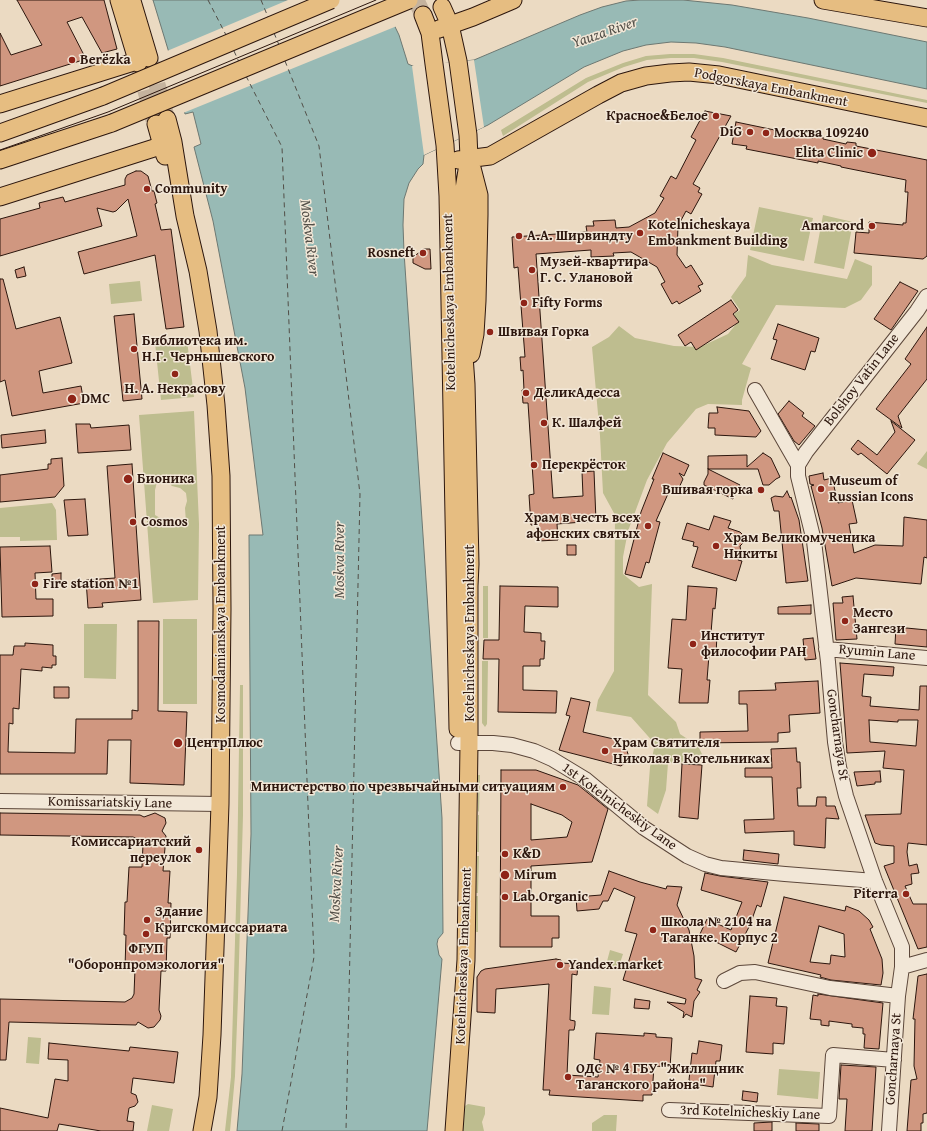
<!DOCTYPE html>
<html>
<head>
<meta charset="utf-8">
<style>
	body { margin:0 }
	canvas { display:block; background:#ebdac2 }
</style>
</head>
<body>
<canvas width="927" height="1131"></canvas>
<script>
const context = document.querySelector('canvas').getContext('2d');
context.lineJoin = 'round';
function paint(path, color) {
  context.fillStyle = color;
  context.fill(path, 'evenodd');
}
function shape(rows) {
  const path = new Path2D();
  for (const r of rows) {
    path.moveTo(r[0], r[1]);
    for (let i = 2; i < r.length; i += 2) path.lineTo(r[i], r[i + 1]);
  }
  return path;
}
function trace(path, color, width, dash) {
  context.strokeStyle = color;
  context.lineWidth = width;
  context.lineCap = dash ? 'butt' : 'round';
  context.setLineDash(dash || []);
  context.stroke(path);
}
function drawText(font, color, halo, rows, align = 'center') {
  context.font = font + ' "Gentium Book Plus",serif';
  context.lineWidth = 3;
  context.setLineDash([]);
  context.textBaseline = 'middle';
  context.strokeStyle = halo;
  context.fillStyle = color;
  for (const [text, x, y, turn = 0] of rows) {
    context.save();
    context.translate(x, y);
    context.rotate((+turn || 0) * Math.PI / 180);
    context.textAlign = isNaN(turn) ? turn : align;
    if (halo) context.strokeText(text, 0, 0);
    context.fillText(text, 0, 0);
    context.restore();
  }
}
const green = shape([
	[670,54,694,54,723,58,927,100,927,103,722,62,694,58,671,58,647,60,624,67,588,82,503,136,501,130,586,78,623,63,646,56],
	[759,207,813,218,804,261,750,250],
	[823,215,853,222,844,269,814,263],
	[748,255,772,265,847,279,855,259,872,266,872,285,861,300,845,308,776,305,742,364,751,368,742,400,742,405,708,404,696,409,667,443,647,480,628,531,623,557,623,574,639,587,652,584,648,695,676,722,680,734,698,746,704,758,687,762,668,763,666,790,658,814,647,806,650,767,655,744,631,717,596,711,598,700,614,671,615,515,603,493,600,436,592,347,609,337,619,326,635,338,674,346,700,347,728,334,737,323,734,314,740,310,731,297,746,276],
	[140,281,142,301,111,304,109,284],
	[187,340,194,397,161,400,155,343],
	[194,411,199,524,198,600,153,603,139,415],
	[167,481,172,486,180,488,186,493,187,501,185,508,186,523,178,524,171,519,162,519,155,515,155,490,157,482],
	[927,451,927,469,917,464],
	[52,503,56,510,57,540,20,541,20,537,0,537,0,508],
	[483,586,488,586,488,638,483,638],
	[163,619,197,619,197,704,163,704],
	[84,624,117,624,116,679,84,678],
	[482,661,488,661,487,724,485,727,482,723],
	[240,685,243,685,243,815,238,997,235,1076,230,1131,225,1131,231,1077,237,873],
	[478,775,480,775,479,812,478,811],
	[478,815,479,815,479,852,477,852],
	[477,856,479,856,478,893,476,893],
	[476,896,478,896,478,932,476,932],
	[610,950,623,954,618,969,606,965],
	[594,986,611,988,609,1015,592,1014],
	[28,1037,41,1038,39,1064,26,1063],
	[779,1069,820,1072,818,1099,777,1095],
	[468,1104,485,1107,485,1114,482,1122,484,1131,459,1131,462,1108],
	[152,1105,173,1109,169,1131,147,1131],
	[604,1115,617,1115,616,1131,592,1131,592,1123]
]);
const water = shape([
	[153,0,382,0,399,35,408,64,415,67,474,60,580,15,602,7,626,1,640,0,683,0,732,5,808,18,927,42,927,89,725,47,696,43,671,42,646,45,623,51,584,67,488,125,424,155,423,164,418,169,409,183,404,199,403,225,404,252,442,818,443,933,438,939,437,944,439,955,442,959,427,1131,237,1131,242,1074,251,834,249,535,263,535,245,388,213,221,194,147,201,144,193,112,185,114,170,56,153,0]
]);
const pier = shape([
	[288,0,384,0,397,26,183,113,167,51],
	[474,60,484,127,424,155,412,66]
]);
const ferry = shape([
	[208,0,226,35],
	[261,0,268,17],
	[274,33,279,45],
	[234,51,239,62],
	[285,61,319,146,360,494,346,1131],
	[246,76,282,147,314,957,282,1131]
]);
const building = shape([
	[17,0,104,0,117,49,102,53,82,17,67,22,86,59,0,86,0,33,11,55,42,45,17,0],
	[705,111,731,116,693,184,700,188,698,192,702,194,691,214,686,211,678,226,677,255,686,268,691,265,703,284,698,286,701,291,679,304,677,301,672,304,661,284,665,282,657,267,631,252,613,253,614,256,591,257,591,250,536,254,553,498,583,496,582,472,594,471,596,521,557,524,558,540,538,541,537,525,531,525,529,495,534,494,528,403,523,403,522,390,524,390,523,370,521,371,520,357,525,357,518,267,514,268,512,237,587,232,586,226,594,226,593,221,615,220,616,228,629,227,655,213,664,198,660,196,671,176,676,179,696,140,691,137,705,111],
	[736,122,813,138,813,135,823,137,823,139,846,144,847,142,856,143,856,146,927,160,927,256,923,259,854,253,856,232,869,233,869,222,903,225,903,223,906,223,908,192,905,192,906,180,841,167,841,166,818,161,818,163,746,149,747,146,732,144,736,122],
	[136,171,141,171,148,176,152,191,154,191,157,203,155,204,161,230,171,229,184,327,166,329,155,255,84,274,78,252,137,236,128,199,116,211,113,212,97,208,102,226,0,256,0,219,40,208,39,203,63,197,65,202,125,185,125,179,127,175,136,171],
	[424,249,430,249,431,269,425,269,413,263,413,257,424,249],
	[24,267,26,276,17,278,15,270,24,267],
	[0,279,3,279,16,329,60,317,72,363,39,371,43,393,81,386,84,403,12,416,5,380,0,382,0,279],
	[900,282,918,291,891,330,874,319,900,282],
	[731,300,738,310,733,314,739,322,696,350,691,342,685,346,678,335,731,300],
	[134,314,142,399,123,401,114,316,134,314],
	[778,324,819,338,815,352,811,351,805,370,771,359,777,340,773,339,778,324],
	[927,327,927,379,898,416,902,428,876,409,911,364,905,359,927,327],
	[789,401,804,413,802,416,815,426,799,445,794,441,778,414,789,401],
	[717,407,749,411,761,431,756,437,715,435,715,428,708,428,709,413,718,413,717,407],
	[891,421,915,440,887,474,861,453,858,455,851,449,858,440,877,455,895,432,891,421],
	[76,424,90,424,91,428,129,425,131,450,78,453,76,424],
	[45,430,46,443,2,448,1,435,45,430],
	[663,453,689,465,684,476,679,473,683,479,678,490,671,487,656,521,660,522,649,563,646,562,641,578,625,574,641,512,654,479,652,479,663,453],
	[763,453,771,458,780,477,776,479,769,485,763,485,758,469,708,469,708,456,747,455,747,467,763,453],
	[62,458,64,486,55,497,0,502,0,475,48,469,48,464,51,464,51,459,62,458],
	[132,464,141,600,102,603,103,607,88,608,86,580,115,578,107,466,132,464],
	[708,469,740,485,733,499,704,485,704,482,708,474,708,469],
	[823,473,824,480,832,478,838,503,852,500,857,523,849,524,854,553,875,545,903,546,904,517,927,520,927,558,924,557,921,584,856,578,832,586,822,528,811,486,814,485,810,484,809,476,823,473],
	[787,491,790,498,791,497,799,520,808,581,786,583,779,511,774,511,771,498,775,496,783,497,787,491],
	[85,499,88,535,68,536,64,500,85,499],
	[714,516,731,521,728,528,740,532,744,536,744,542,740,546,741,552,738,560,742,561,736,581,692,567,698,547,693,546,694,542,682,539,687,523,709,530,714,516],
	[567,545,576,545,576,555,567,555,567,545],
	[50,546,52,572,35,573,36,599,53,599,53,616,2,617,0,547,50,546],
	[61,573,61,582,52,583,52,574,61,573],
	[500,586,558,587,558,607,525,606,524,632,541,633,541,641,545,641,544,659,540,659,540,666,523,666,523,690,557,691,556,713,498,712,499,659,483,659,484,640,499,640,500,586],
	[688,586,717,588,715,609,713,608,711,633,717,633,716,656,709,655,707,680,710,680,708,703,679,703,682,669,668,668,672,619,686,620,688,586],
	[853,596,857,639,836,640,833,603,843,603,842,597,853,596],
	[811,605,811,614,778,614,778,607,811,605],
	[138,621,159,621,158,711,187,712,184,785,130,783,131,740,108,740,107,774,0,774,0,655,13,655,14,646,25,646,25,643,53,645,53,656,56,656,56,665,52,665,52,668,42,667,42,671,21,669,19,709,13,708,13,724,9,723,8,752,75,753,76,719,132,719,132,710,138,711,138,621],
	[896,627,927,630,927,647,895,644,896,627],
	[813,638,816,659,805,660,803,639,813,638],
	[840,663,894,667,893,676,864,674,862,696,871,697,870,706,919,710,920,686,927,686,927,845,908,843,907,852,909,866,917,864,919,873,911,874,912,884,905,886,913,904,927,904,927,947,918,949,884,866,894,863,894,846,881,845,875,843,865,815,901,814,904,770,883,768,885,751,847,753,840,663],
	[869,720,898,722,898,720,918,720,916,746,870,742,869,720],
	[818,681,820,713,789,715,790,732,778,733,778,742,700,743,700,732,748,731,747,704,739,704,739,691,776,690,775,683,818,681],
	[54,687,69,687,69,698,54,698,54,687],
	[571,698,590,702,583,732,618,740,617,743,626,748,628,754,627,761,621,766,559,750,570,716,566,715,571,698],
	[796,748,797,762,800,762,801,788,797,788,798,806,816,806,817,797,826,797,826,806,835,806,839,819,826,818,825,848,794,845,794,831,745,833,744,820,774,819,772,777,745,777,745,768,772,768,771,749,796,748],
	[682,764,702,765,698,819,679,817,682,764],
	[501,770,536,770,578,785,608,809,592,862,531,866,531,916,559,916,559,938,552,938,552,947,500,947,501,770],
	[531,804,562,815,572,822,567,837,531,840,531,804],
	[880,771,881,782,875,782,875,784,857,786,854,772,880,771],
	[0,813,140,815,144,817,155,813,165,818,166,823,162,831,166,836,163,871,170,871,168,903,171,903,170,938,167,938,166,971,161,971,159,1010,161,1016,160,1020,154,1027,148,1028,138,1022,136,1025,9,1022,6,1060,0,1060,0,999,125,1002,132,998,134,994,135,969,125,968,126,935,124,935,125,902,127,902,129,867,142,867,143,844,138,839,133,837,0,835,0,813],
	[744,850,779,854,778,864,743,860,744,850],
	[609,871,640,882,666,889,667,886,682,887,677,905,689,930,694,956,695,978,702,980,697,990,700,992,694,1001,692,1017,686,1014,683,1018,684,1012,667,1002,685,1004,686,999,623,980,637,934,625,931,635,897,614,888,608,901,603,901,599,909,577,911,576,897,601,895,609,871],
	[705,873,720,876,768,882,761,907,757,905,750,925,736,952,700,934,707,919,731,930,742,902,701,890,705,873],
	[784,897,845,911,846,906,859,911,869,920,873,927,870,929,882,959,883,973,881,985,831,980,820,977,821,975,768,963,784,897],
	[819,926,844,934,845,957,831,955,830,964,810,962,819,926],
	[556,959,561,960,561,963,578,964,577,975,572,974,570,1020,575,1021,575,1025,574,1030,569,1030,567,1075,598,1077,600,1060,594,1059,596,1033,644,1036,644,1033,656,1034,656,1037,672,1038,670,1067,654,1066,652,1095,643,1095,643,1101,549,1095,550,1090,543,1090,549,984,496,989,495,1013,477,1012,477,977,481,971,485,969,556,959],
	[927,974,927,1113,923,1114,923,1123,921,1123,921,1131,907,1131,911,1080,917,1079,914,1066,915,1019,913,1019,918,976,927,974],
	[818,994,883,1003,879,1049,864,1048,865,1034,863,1034,863,1028,852,1027,852,1024,829,1021,829,1026,821,1025,821,1020,810,1019,813,995,818,996,818,994],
	[750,996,777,998,776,1006,787,1007,784,1044,773,1043,773,1054,746,1052,750,996],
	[635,999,650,1001,649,1009,634,1008,635,999],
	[699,1041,722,1045,720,1061,716,1061,713,1087,694,1084,689,1080,692,1053,697,1054,699,1041],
	[49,1043,129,1051,130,1047,178,1052,174,1083,133,1078,131,1093,136,1095,138,1102,135,1106,129,1108,127,1121,134,1122,133,1131,101,1131,59,1124,57,1131,0,1131,0,1108,48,1118,55,1079,68,1081,68,1060,48,1059,49,1043],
	[841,1065,876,1067,872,1131,845,1131,847,1099,839,1099,841,1065],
	[743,1091,758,1093,757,1102,742,1100,743,1091],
	[772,1122,772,1131,754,1131,754,1123,772,1122],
	[796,1123,819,1124,819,1131,796,1131,796,1123]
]);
const majorTunnel = shape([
	[416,0,423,15],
	[150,60,166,116],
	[139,66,154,120]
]);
const minor = shape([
	[755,390,798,465,798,476,814,541,828,662,835,742,839,767,846,796,875,881,902,947,902,967,898,996,889,1131],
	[798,465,806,452,917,311,927,296],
	[826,649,927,658],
	[458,743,493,743,512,745,534,751,552,759,585,779,644,828,687,856,705,864,721,868,785,874,875,881],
	[0,801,220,804],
	[902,967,927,960],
	[724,981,740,973,755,972,830,988,898,996],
	[669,1110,829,1116,833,1055,894,1060]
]);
const major = shape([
	[119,0,138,63],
	[823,0,927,18],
	[132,1,149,58],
	[442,7,450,25,458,61,468,135,469,158,463,195,461,313,466,384,470,564,469,586,469,743,466,960,454,1131],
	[423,15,430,33,434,64,445,145,448,196,458,729],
	[439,29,473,17,513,0],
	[0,104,137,61],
	[167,119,173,142,185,216,198,271,208,331,216,405,221,476,222,609,220,804,212,1035,208,1097,202,1131],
	[156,124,165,156],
	[0,133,103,96],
	[0,160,112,123],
	[458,160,490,156,598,95,621,83,646,76,670,73,689,72,719,75,927,118],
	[471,164,479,195,479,215,477,301,475,334,471,354],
	[0,197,173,142]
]);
const tram = shape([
	[0,150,108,112,376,0]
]);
const majorBridge = shape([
	[103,96,331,0],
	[112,123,409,0]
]);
const markers = [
	[72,60,4,"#8f2418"],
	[716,116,4,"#8f2418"],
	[750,132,4,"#8f2418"],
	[766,133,4,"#8f2418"],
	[872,153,5,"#8f2418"],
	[147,189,4,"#8f2418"],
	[872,226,4,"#8f2418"],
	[640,233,4,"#8f2418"],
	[519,236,4,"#8f2418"],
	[423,253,4,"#8f2418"],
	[532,270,4,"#8f2418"],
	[524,303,4,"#8f2418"],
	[490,332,4,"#8f2418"],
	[134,349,4,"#8f2418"],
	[175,374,4,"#8f2418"],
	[526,393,4,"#8f2418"],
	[72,399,5,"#8f2418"],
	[544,423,4,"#8f2418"],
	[534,465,4,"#8f2418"],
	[128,479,5,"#8f2418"],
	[821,489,4,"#8f2418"],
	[761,490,4,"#8f2418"],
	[133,522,4,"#8f2418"],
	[648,526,4,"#8f2418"],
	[716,546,4,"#8f2418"],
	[35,584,4,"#8f2418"],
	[845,621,4,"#8f2418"],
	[693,644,4,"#8f2418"],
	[178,743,5,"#8f2418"],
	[605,751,4,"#8f2418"],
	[563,787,4,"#8f2418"],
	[199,850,4,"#8f2418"],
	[505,854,4,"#8f2418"],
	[505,875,5,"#8f2418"],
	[906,894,4,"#8f2418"],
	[505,897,4,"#8f2418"],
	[147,920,4,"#8f2418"],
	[653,930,4,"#8f2418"],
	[146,934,4,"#8f2418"],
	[560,965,4,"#8f2418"],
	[568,1077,4,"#8f2418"]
];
const poiNames = [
	["Berёzka",80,60],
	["Красное&Белое",708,116,"right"],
	["DiG",742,132,"right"],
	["Москва 109240",774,133],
	["Elita Clinic",863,153,"right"],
	["Community",155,189],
	["Kotelnicheskaya",648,225],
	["Embankment Building",648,241],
	["Amarcord",864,226,"right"],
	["А.А. Ширвиндту",527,236],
	["Rosneft",415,253,"right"],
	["Музей-квартира",540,262],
	["Г. С. Улановой",540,278],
	["Fifty Forms",532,303],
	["Швивая Горка",498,332],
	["Библиотека им.",142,341],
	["Н.Г. Чернышевского",142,357],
	["Н. А. Некрасову",175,389,"center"],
	["ДеликАдесса",534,393],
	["DMC",81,399],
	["К. Шалфей",552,423],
	["Перекрёсток",542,465],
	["Бионика",137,479],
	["Museum of",829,481],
	["Russian Icons",829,497],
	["Вшивая горка",753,490,"right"],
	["Храм в честь всех",640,518,"right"],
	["афонских святых",640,534,"right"],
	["Cosmos",141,522],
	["Храм Великомученика",724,538],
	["Никиты",724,554],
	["Fire station №1",43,584],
	["Место",853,613],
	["Зангези",853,629],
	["Институт",701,636],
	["философии РАН",701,652],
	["ЦентрПлюс",187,743],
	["Храм Святителя",613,743],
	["Николая в Котельниках",613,759],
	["Министерство по чрезвычайными ситуациям",555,787,"right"],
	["Комиссариатский",191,842,"right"],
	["переулок",191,858,"right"],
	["K&D",513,854],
	["Mirum",514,875],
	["Piterra",898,894,"right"],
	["Lab.Organic",513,897],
	["Здание",155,912],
	["Кригскомиссариата",155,928],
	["Школа № 2104 на",661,922],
	["Таганке. Корпус 2",661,938],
	["ФГУП",146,949,"center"],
	["\"Оборонпромэкология\"",146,965,"center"],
	["Yandex.market",568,965],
	["ОДС № 4 ГБУ \"Жилищник",576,1069],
	["Таганского района\"",576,1085]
];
const streetNames = [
	["Podgorskaya Embankment",771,88,11],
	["Kotelnicheskaya Embankment",450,302,-91],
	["Bolshoy Vatin Lane",862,380,-52],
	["Kosmodamianskaya Embankment",221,624,-90],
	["Kotelnicheskaya Embankment",470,633,-90],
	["Ryumin Lane",877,653,5],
	["Goncharnaya St",837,735,82],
	["Komissariatskiy Lane",110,803,1],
	["1st Kotelnicheskiy Lane",619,807,36],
	["Kotelnicheskaya Embankment",464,956,-88],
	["Goncharnaya St",894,1059,-86],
	["3rd Kotelnicheskiy Lane",750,1113,2]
];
const waterNames = [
	["Yauza River",605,33,-19],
	["Moskva River",309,238,83],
	["Moskva River",340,560,-90],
	["Moskva River",337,884,-87]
];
paint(green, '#bebd8f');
paint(water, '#98bab5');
trace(water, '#6d7872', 1);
paint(pier, '#ebdac2');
trace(ferry, '#524f48', 1, [5, 4]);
paint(building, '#d09780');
trace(building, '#2c160d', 1);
trace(majorTunnel, '#c5b39e', 17, [17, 8]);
trace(minor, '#5c473a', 16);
trace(major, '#2c160d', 19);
trace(minor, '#f2e7d7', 14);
trace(major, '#e6bd81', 17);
trace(tram, '#2c160d', 1);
trace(majorBridge, '#2c160d', 19, []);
trace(majorBridge, '#e6bd81', 17);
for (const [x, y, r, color] of markers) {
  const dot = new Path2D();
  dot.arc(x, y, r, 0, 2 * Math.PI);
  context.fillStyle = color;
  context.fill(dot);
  trace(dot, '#f2e7d7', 1.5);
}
drawText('bold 14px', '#2c160d', '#f2e7d7', poiNames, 'left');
drawText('14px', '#2c160d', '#f2e7d7', streetNames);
drawText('italic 15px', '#524f48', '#f2e7d7', waterNames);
</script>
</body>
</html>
